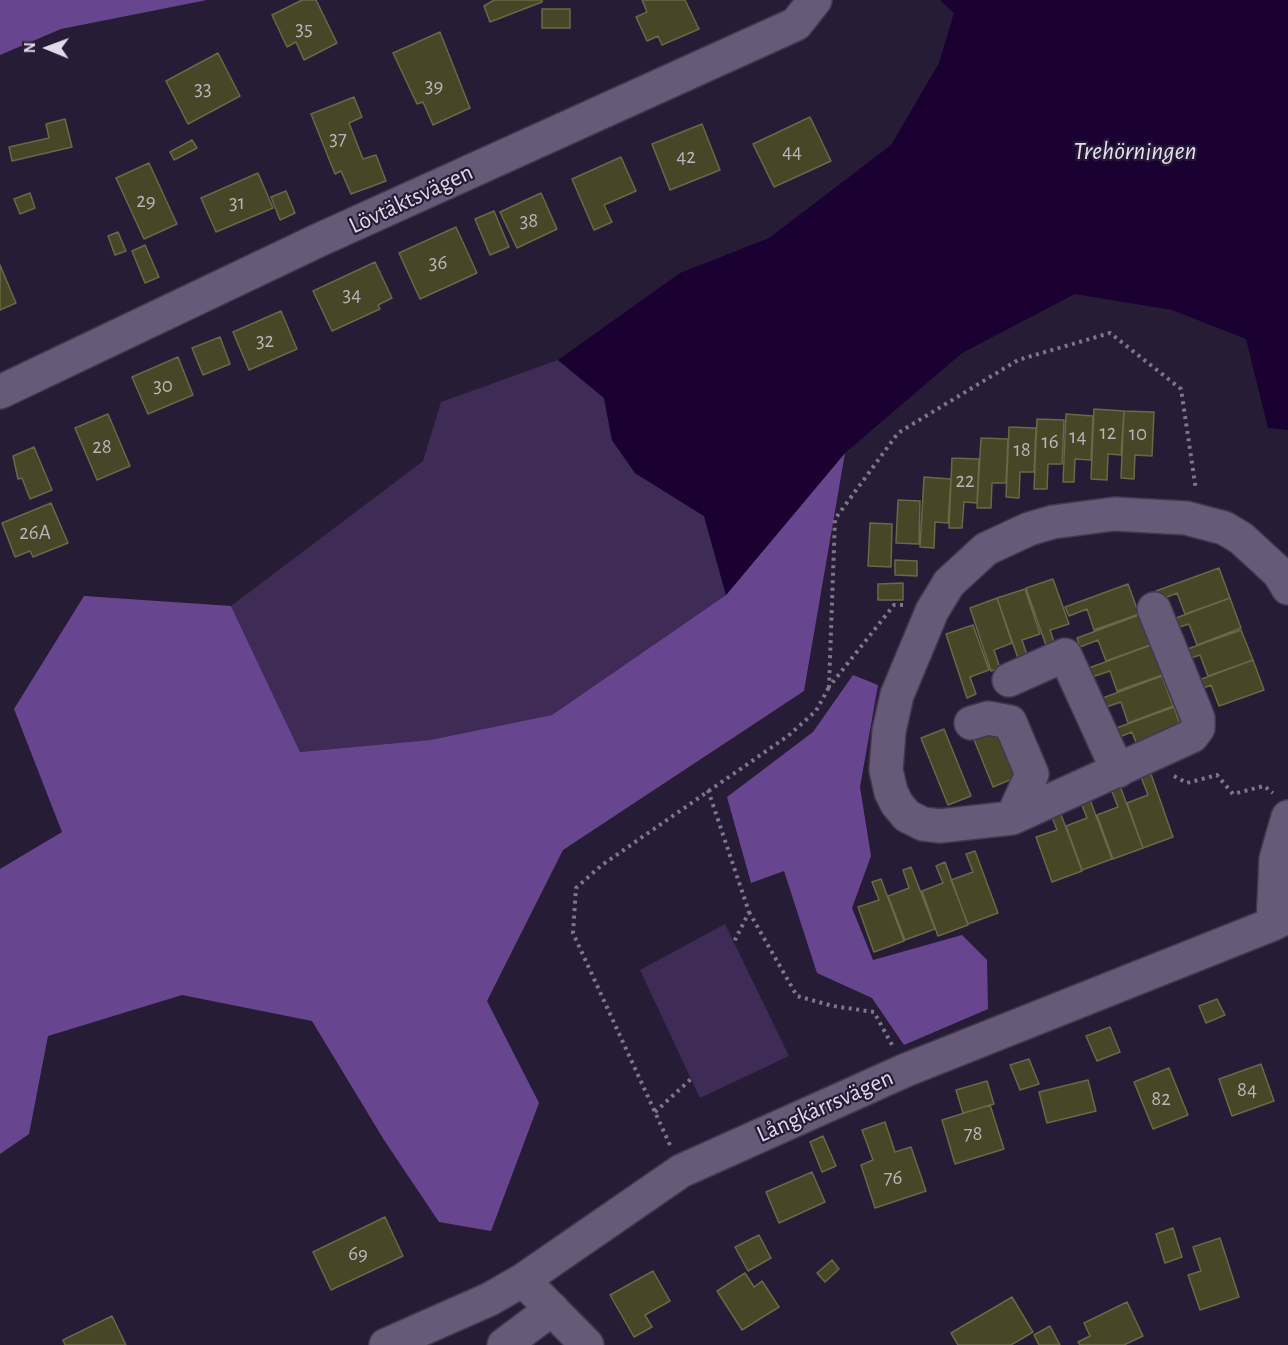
<!DOCTYPE html>
<html>
<head>
<meta charset="utf-8">
<style>
	body { margin:0 }
	#map { position:relative; width:1288px; height:1345px; overflow:hidden; background:#271c35; font-family:"Alegreya Sans",sans-serif }
	canvas { display:block }
	.north { position:absolute; left:18px; top:18px; width:60px; height:60px; -webkit-text-stroke:4px #271c35; paint-order:stroke; rotate:271deg; font-size:16px; font-weight:700; line-height:24px; text-align:center; color:#e0d9ea }
	.north::after { content:''; display:block; margin:auto; width:21px; height:27px; background:#e0d9ea; clip-path:polygon(50% 0,100% 100%,50% 72%,0 100%) }
</style>
</head>
<body>
<div id="map">
<canvas width="1288" height="1345"></canvas>
<div class="north">N</div>
</div>
<script>
const context = document.querySelector('canvas').getContext('2d');
context.lineJoin = 'round';
function paint(path, color) {
  context.fillStyle = color;
  context.fill(path, 'evenodd');
}
function shape(rows) {
  const path = new Path2D();
  for (const r of rows) {
    path.moveTo(r[0], r[1]);
    for (let i = 2; i < r.length; i += 2) path.lineTo(r[i], r[i + 1]);
  }
  return path;
}
function trace(path, color, width, dash) {
  context.strokeStyle = color;
  context.lineWidth = width;
  context.lineCap = dash ? 'butt' : 'round';
  context.setLineDash(dash || []);
  context.stroke(path);
}
function drawText(font, color, halo, rows, align = 'center') {
  context.font = font + ' "Alegreya Sans",sans-serif';
  context.lineWidth = 4.5;
  context.setLineDash([]);
  context.textBaseline = 'middle';
  context.strokeStyle = halo;
  context.fillStyle = color;
  for (const [text, x, y, turn = 0] of rows) {
    context.save();
    context.translate(x, y);
    context.rotate((+turn || 0) * Math.PI / 180);
    context.textAlign = isNaN(turn) ? turn : align;
    if (halo) context.strokeText(text, 0, 0);
    context.fillText(text, 0, 0);
    context.restore();
  }
}
const green = shape([
	[558,360,604,398,612,440,635,473,704,516,726,595,552,715,430,740,300,752,231,606,423,461,441,402],
	[725,924,789,1056,700,1098,640,970]
]);
const forest = shape([
	[0,0,207,0,61,29,0,55],
	[845,453,804,691,563,850,487,1001,539,1103,491,1231,439,1222,384,1140,312,1021,182,995,48,1036,29,1134,0,1154,0,869,62,832,14,709,84,596,231,606,300,752,430,740,552,715,726,595],
	[853,675,878,685,860,787,871,856,852,908,873,960,962,935,987,960,988,1009,904,1045,872,998,817,973,784,871,751,883,727,797,813,732]
]);
const water = shape([
	[940,0,1288,0,1288,430,1268,428,1246,339,1172,310,1075,294,962,353,845,453,726,595,704,516,635,473,612,440,604,398,558,360,680,273,769,238,891,145,939,63,954,13]
]);
const building = shape([
	[302,0,316,0,337,43,304,60,296,42,287,47,272,15,302,0],
	[494,0,542,0,542,2,490,22,484,6,494,0],
	[642,0,685,0,699,29,662,45,658,36,647,41,636,17,647,12,642,0],
	[542,9,570,9,570,28,542,28,542,9],
	[440,32,470,108,433,125,423,102,417,104,393,53,440,32],
	[218,53,240,96,188,124,166,81,218,53],
	[354,97,362,117,349,123,363,159,376,155,386,181,351,194,341,171,335,174,311,114,354,97],
	[810,117,831,161,774,187,753,144,810,117],
	[65,119,72,147,12,161,9,147,49,138,46,124,65,119],
	[702,124,720,170,670,190,652,144,702,124],
	[192,140,197,148,174,160,170,152,192,140],
	[621,157,636,191,604,205,612,222,594,230,572,179,621,157],
	[149,163,177,224,144,239,116,178,149,163],
	[258,173,273,208,216,232,201,198,258,173],
	[286,191,295,213,280,220,271,197,286,191],
	[30,193,35,208,20,214,14,199,30,193],
	[541,193,557,229,517,248,500,212,541,193],
	[494,211,509,247,490,255,475,219,494,211],
	[456,227,477,273,420,299,399,253,456,227],
	[118,232,126,251,115,255,108,236,118,232],
	[145,245,159,277,145,283,132,251,145,245],
	[375,262,392,298,378,305,380,309,332,331,313,291,375,262],
	[0,265,16,303,0,310,0,265],
	[281,311,297,349,249,370,233,332,281,311],
	[220,337,230,364,203,375,192,348,220,337],
	[178,357,193,395,148,414,132,377,178,357],
	[1094,409,1124,411,1121,455,1108,454,1107,480,1091,479,1094,409],
	[1124,411,1154,412,1152,456,1135,455,1134,479,1121,478,1124,411],
	[108,414,130,466,97,480,75,428,108,414],
	[1066,414,1093,416,1091,460,1075,459,1074,482,1063,482,1066,414],
	[1037,419,1064,420,1062,464,1048,464,1047,489,1034,489,1037,419],
	[1009,427,1036,428,1034,472,1020,472,1019,498,1006,497,1009,427],
	[981,438,1008,439,1006,483,992,483,991,508,977,508,981,438],
	[34,447,52,490,30,499,22,478,18,479,13,456,34,447],
	[952,458,979,459,977,503,964,502,962,528,949,528,952,458],
	[924,477,951,479,948,523,935,522,934,548,920,547,924,477],
	[898,500,920,501,919,544,896,543,898,500],
	[51,503,68,543,33,557,30,551,15,557,2,523,51,503],
	[870,523,892,524,891,567,868,566,870,523],
	[895,560,917,561,917,576,895,575,895,560],
	[1219,568,1230,598,1185,614,1177,593,1160,600,1156,591,1219,568],
	[1053,579,1069,624,1050,630,1056,648,1048,651,1026,588,1053,579],
	[903,583,903,600,878,600,878,584,903,583],
	[1128,584,1139,614,1094,630,1087,609,1069,616,1065,607,1128,584],
	[1025,589,1040,634,1022,640,1028,658,1019,661,997,598,1025,589],
	[997,598,1012,643,994,650,1000,668,991,671,970,608,997,598],
	[1230,598,1241,628,1197,645,1189,624,1171,630,1168,621,1230,598],
	[1139,615,1150,645,1106,661,1098,640,1080,647,1077,638,1139,615],
	[973,625,989,670,970,677,976,694,967,698,946,634,973,625],
	[1241,630,1253,660,1208,676,1200,655,1182,661,1179,652,1241,630],
	[1151,645,1162,675,1117,691,1110,671,1092,677,1089,668,1151,645],
	[1253,660,1264,690,1219,706,1211,685,1194,692,1191,683,1253,660],
	[1162,676,1173,706,1128,723,1121,702,1103,708,1100,699,1162,676],
	[1174,707,1184,737,1140,753,1132,732,1114,739,1111,730,1174,707],
	[999,726,1019,776,993,787,973,737,999,726],
	[944,729,971,796,948,805,921,738,944,729],
	[1151,774,1173,837,1143,848,1127,803,1148,795,1141,777,1151,774],
	[1120,786,1143,848,1113,859,1097,815,1118,807,1111,789,1120,786],
	[1089,797,1112,859,1082,870,1066,826,1087,818,1080,800,1089,797],
	[1059,809,1082,871,1052,882,1036,837,1057,830,1050,812,1059,809],
	[975,851,998,913,968,924,951,880,973,872,966,854,975,851],
	[945,862,968,925,938,936,922,891,943,883,936,866,945,862],
	[911,867,935,929,905,940,888,896,909,888,903,870,911,867],
	[881,879,904,941,874,952,858,907,879,900,872,882,881,879],
	[1217,999,1225,1015,1206,1023,1199,1006,1217,999],
	[1110,1027,1120,1052,1097,1061,1086,1036,1110,1027],
	[1029,1059,1039,1084,1020,1090,1010,1065,1029,1059],
	[1261,1064,1274,1101,1232,1116,1219,1079,1261,1064],
	[1169,1068,1188,1115,1153,1129,1134,1082,1169,1068],
	[1088,1080,1096,1111,1047,1123,1039,1092,1088,1080],
	[987,1081,994,1104,963,1113,956,1090,987,1081],
	[990,1105,1004,1149,955,1164,942,1120,990,1105],
	[885,1122,895,1152,911,1147,926,1191,875,1208,861,1165,873,1160,862,1130,885,1122],
	[823,1136,836,1166,822,1172,810,1142,823,1136],
	[812,1172,825,1202,779,1223,766,1192,812,1172],
	[385,1217,403,1256,331,1290,313,1252,385,1217],
	[1173,1228,1182,1257,1165,1263,1156,1234,1173,1228],
	[759,1235,771,1258,748,1271,735,1247,759,1235],
	[1220,1238,1239,1297,1200,1310,1188,1275,1201,1271,1193,1247,1220,1238],
	[832,1260,839,1269,825,1282,817,1273,832,1260],
	[653,1271,670,1301,645,1315,652,1327,634,1337,610,1295,653,1271],
	[745,1273,754,1287,762,1281,779,1307,742,1330,717,1291,745,1273],
	[1012,1297,1033,1332,1011,1345,958,1345,951,1333,1012,1297],
	[1127,1302,1143,1336,1124,1345,1080,1345,1078,1342,1090,1336,1084,1323,1127,1302],
	[112,1316,126,1345,65,1345,63,1340,112,1316],
	[1050,1326,1060,1345,1039,1345,1034,1335,1050,1326]
]);
const path = shape([
	[903,605,894,605,829,687,835,519,898,433,1018,360,1110,333,1181,389,1196,490],
	[1174,776,1187,783,1217,775,1233,794,1264,786,1273,793],
	[708,790,749,912,734,942],
	[749,912,797,996,833,1006,874,1012,892,1045],
	[655,1112,691,1079],
	[670,1145,573,933,576,888,602,865,788,736,816,711,829,687]
]);
const minor = shape([
	[0,392,319,240,796,24,815,0],
	[1154,609,1198,718,1198,728,1192,736,1012,818,940,826,923,824,907,816,897,804,891,792,886,770,889,731,897,695,932,611,949,583,986,549,1029,529,1053,522,1114,514,1186,518,1224,528,1241,538,1279,573,1288,588],
	[1009,680,1065,655,1118,771],
	[971,723,988,718,1010,722,1032,774,1012,818],
	[1273,924,1276,859,1288,817],
	[523,1280,587,1345],
	[386,1345,490,1299,523,1280,681,1171,906,1070,1273,924,1288,916],
	[504,1345,552,1309]
]);
const numberNames = [
	["35",304,29],
	["39",434,86],
	["33",203,89],
	["37",338,139],
	["44",792,152],
	["42",686,157],
	["29",146,201],
	["31",237,203],
	["38",529,221],
	["36",438,263],
	["34",352,295],
	["32",265,341],
	["30",163,386],
	["12",1108,433],
	["10",1138,434],
	["14",1078,437],
	["16",1050,442],
	["28",102,447],
	["18",1022,450],
	["22",965,481],
	["26A",35,533],
	["84",1247,1090],
	["82",1161,1099],
	["78",973,1134],
	["76",893,1178],
	["69",358,1254]
];
const streetNames = [
	["Lövtäktsvägen",411,199,-25],
	["Långkärrsvägen",825,1106,-24]
];
const waterNames = [
	["Trehörningen",1135,151]
];
paint(green, '#3e2b56');
paint(forest, '#68468f');
paint(water, '#1b0032');
paint(building, '#474626');
trace(building, '#696847', 1.5);
trace(minor, '#42384d', 36);
trace(path, '#7f768b', 4, [3, 4.5]);
trace(minor, '#675a78', 33);
drawText('21px', '#bab4b9', null, numberNames);
drawText('24px', '#e0d9ea', '#271c35', streetNames);
drawText('italic 26px', '#e5ddf2', '#271c35', waterNames);
</script>
</body>
</html>
